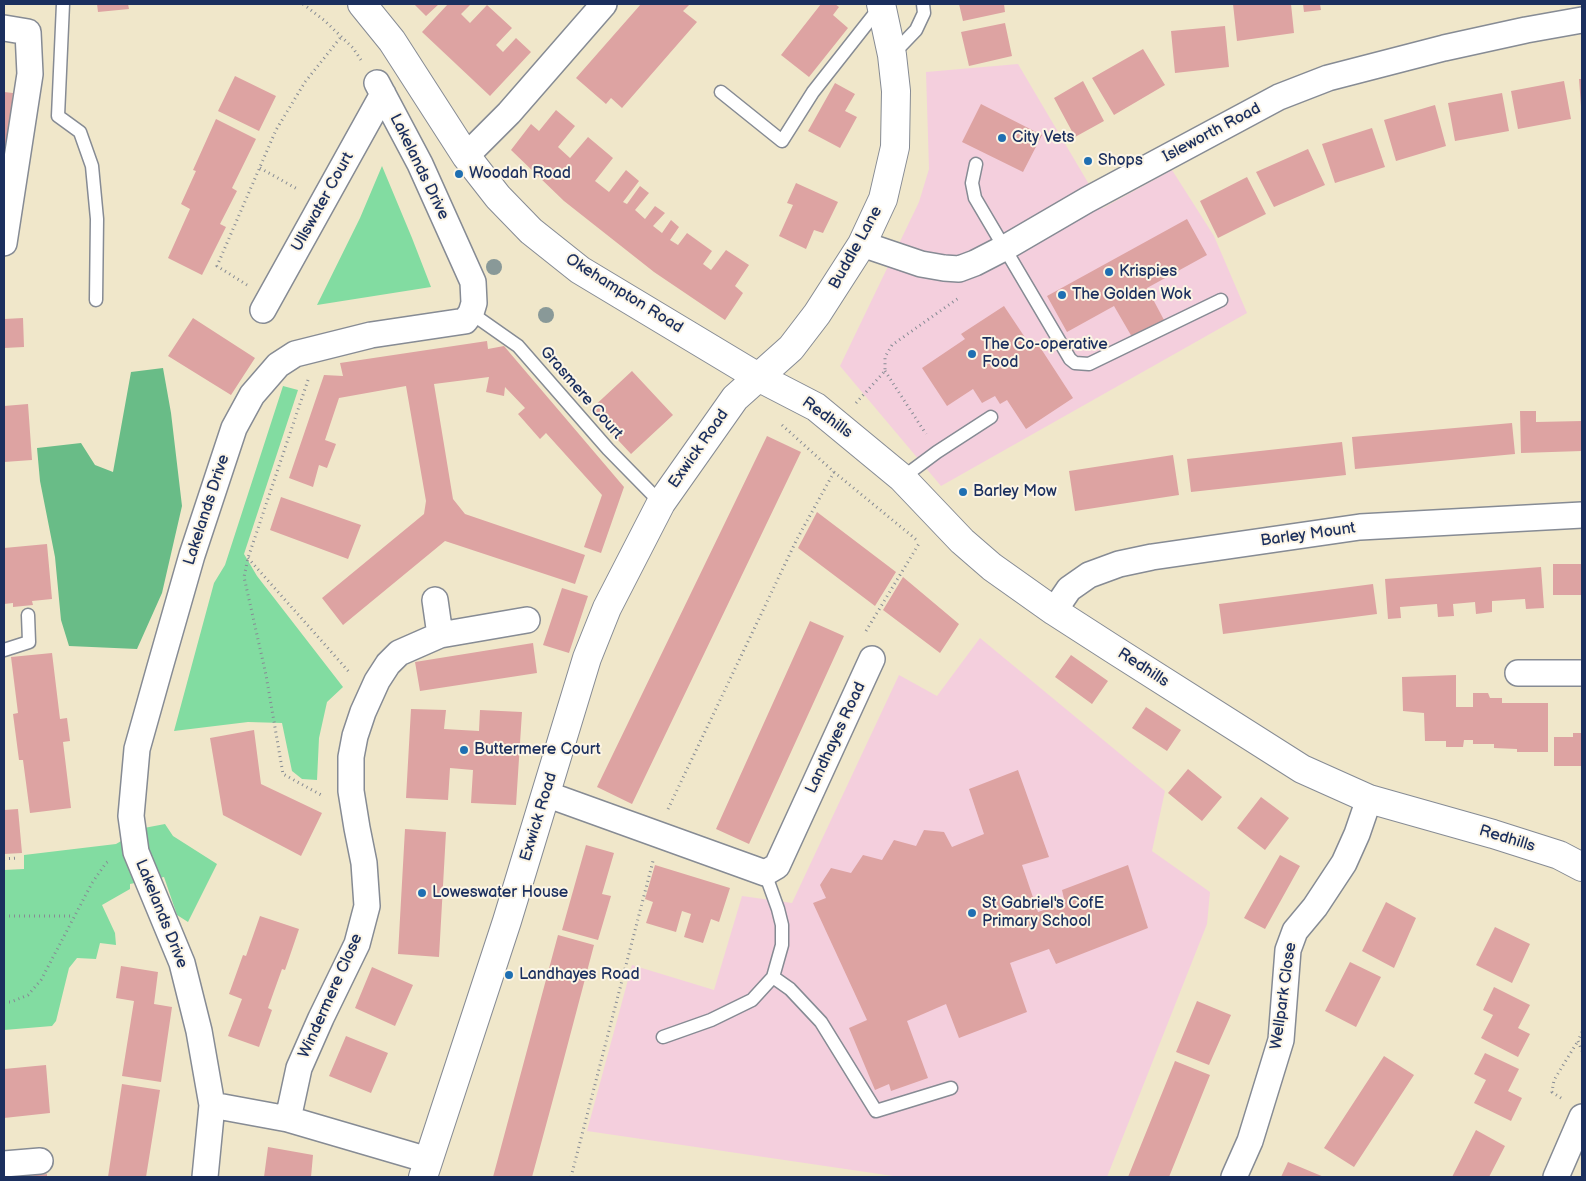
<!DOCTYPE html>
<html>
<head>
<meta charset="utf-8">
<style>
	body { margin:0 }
	#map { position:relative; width:1586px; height:1181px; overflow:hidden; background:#f0e7ca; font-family:"Balsamiq Sans",sans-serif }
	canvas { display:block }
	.frame { position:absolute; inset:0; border:5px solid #1b2f5e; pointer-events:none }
</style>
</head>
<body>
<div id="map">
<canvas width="1586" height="1181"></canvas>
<div class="frame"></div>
</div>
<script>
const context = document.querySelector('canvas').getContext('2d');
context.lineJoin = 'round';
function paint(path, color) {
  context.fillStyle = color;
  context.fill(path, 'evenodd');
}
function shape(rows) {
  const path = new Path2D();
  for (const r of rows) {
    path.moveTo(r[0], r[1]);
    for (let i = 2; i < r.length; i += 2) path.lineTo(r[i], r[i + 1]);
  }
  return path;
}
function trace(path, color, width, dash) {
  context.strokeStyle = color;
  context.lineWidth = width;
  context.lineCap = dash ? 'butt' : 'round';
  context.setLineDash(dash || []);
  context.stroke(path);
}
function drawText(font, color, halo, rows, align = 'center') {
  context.font = font + ' "Balsamiq Sans",sans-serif';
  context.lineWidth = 4;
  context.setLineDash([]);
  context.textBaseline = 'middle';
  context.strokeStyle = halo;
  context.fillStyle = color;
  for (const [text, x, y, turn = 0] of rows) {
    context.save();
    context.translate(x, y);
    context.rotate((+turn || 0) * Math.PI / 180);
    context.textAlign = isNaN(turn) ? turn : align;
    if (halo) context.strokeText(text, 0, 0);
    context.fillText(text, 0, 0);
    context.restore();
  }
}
const built = shape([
	[1018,64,1103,208,1172,170,1214,236,1247,313,941,486,840,366,919,202,929,169,926,72],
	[980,638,1165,791,1152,851,1210,892,1207,924,1107,1177,900,1177,587,1131,632,965,714,990,742,896,792,903,899,675,937,696]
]);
const green = shape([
	[382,166,412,238,431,287,317,305,360,218],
	[283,386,298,390,244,554,257,576,343,687,327,702,319,738,317,780,302,779,292,771,282,723,248,722,174,731,214,583,225,565],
	[165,824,173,836,217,864,188,922,177,915,164,877,130,884,130,889,102,905,115,933,116,945,100,943,96,959,77,958,69,968,56,1021,52,1026,4,1030,4,870,24,869,24,855,116,844,144,828]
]);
const forest = shape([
	[163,368,171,413,182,506,162,593,137,649,69,646,61,620,55,557,40,481,37,448,81,443,95,465,113,472,131,372]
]);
const building = shape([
	[97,4,128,4,129,9,98,12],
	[414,4,439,4,426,16],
	[448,4,471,4,461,14,470,23,487,5,512,28,496,45,503,52,516,38,531,52,490,96,422,32],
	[641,4,690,4,683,11,697,22,622,108,611,98,606,104,576,78],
	[821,4,835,4,839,7,833,15,848,28,809,77,781,55],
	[959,4,1004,4,1005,12,963,21],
	[1233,4,1291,4,1294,33,1237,41],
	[1303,4,1320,4,1321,10,1304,12],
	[1005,23,1012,56,969,66,961,32],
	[1225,26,1229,67,1175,73,1171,31],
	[1143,49,1165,85,1114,115,1092,78],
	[235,76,276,96,259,131,218,111],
	[1579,79,1582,79,1582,106,1581,106],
	[1083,81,1104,121,1075,137,1054,98],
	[1564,81,1571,119,1518,129,1511,91],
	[835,83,855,94,845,111,857,117,840,148,808,131],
	[4,92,13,93,5,172,4,172],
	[1502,93,1509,131,1455,141,1448,103],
	[981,104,1042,135,1023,172,962,142],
	[1435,105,1446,146,1396,161,1384,120],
	[556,110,575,126,558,147,570,158,588,137,613,158,595,181,609,192,626,170,639,181,623,202,627,204,640,186,649,193,635,210,645,219,655,206,665,213,653,226,662,233,671,220,679,227,670,240,678,245,687,233,712,251,703,264,711,270,726,250,749,265,735,286,743,293,725,320,654,272,564,201,511,150,531,124,539,131],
	[216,119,256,139,232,188,237,191,220,224,226,227,202,275,168,258,190,209,181,204,196,171,193,170],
	[1372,128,1385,167,1335,183,1322,144],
	[1308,149,1325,185,1274,207,1256,172],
	[1247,177,1266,214,1218,238,1200,201],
	[796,183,838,202,823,233,814,230,806,249,779,236,793,205,787,203],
	[1187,219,1207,255,1147,288,1164,320,1132,337,1114,306,1067,332,1047,296],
	[1004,306,1030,345,1036,341,1073,398,1026,429,1007,400,1000,404,995,396,982,403,973,389,947,406,922,368,965,339,961,334],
	[23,318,24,347,4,348,4,319],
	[193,318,255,358,231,395,168,356],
	[487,341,488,349,504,346,624,487,601,553,584,547,602,495,546,433,540,439,518,414,525,408,505,387,504,396,486,392,489,377,434,384,453,499,465,514,585,555,575,584,445,541,343,625,322,598,424,514,426,501,406,386,339,398,325,440,336,444,327,468,319,465,313,487,289,478,324,375,343,376,340,363],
	[632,371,673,415,631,454,590,410],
	[28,404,32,460,4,462,4,406],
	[1520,411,1536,411,1536,422,1582,421,1582,451,1521,453],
	[1512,423,1515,454,1355,469,1352,437],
	[767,436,801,452,632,804,597,787],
	[1342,442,1346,475,1191,492,1187,459],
	[1173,455,1179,495,1075,511,1069,471],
	[281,497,361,525,348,559,270,530],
	[817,512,896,572,875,606,798,548],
	[47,544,52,599,32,601,33,605,13,607,13,603,4,604,4,548],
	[1553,564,1582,564,1582,595,1553,595],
	[1541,567,1544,608,1526,609,1525,599,1492,601,1492,612,1476,614,1475,602,1453,604,1454,616,1438,617,1437,604,1400,607,1401,618,1388,619,1385,579],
	[903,577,959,624,940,653,883,610],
	[1373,584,1377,614,1223,634,1219,604],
	[562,588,588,596,569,653,543,645],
	[810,621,844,636,749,844,716,829],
	[533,643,537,673,420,691,415,662],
	[52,653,60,719,67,718,70,741,63,742,71,808,30,813,23,760,19,760,13,714,18,713,11,657],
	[1071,655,1108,681,1092,704,1055,677],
	[1456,675,1456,707,1473,707,1473,693,1488,693,1490,698,1502,698,1502,703,1548,703,1548,752,1517,752,1517,749,1494,748,1494,744,1473,744,1473,740,1464,740,1463,747,1446,747,1446,741,1425,741,1424,713,1403,711,1402,677],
	[1146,707,1181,730,1167,751,1132,728],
	[411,709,446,710,444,729,479,731,480,710,522,712,516,805,471,803,473,770,450,768,448,800,406,798],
	[254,730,261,784,322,813,301,856,223,815,210,738],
	[1573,733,1582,733,1582,766,1554,766,1554,737,1573,737],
	[1188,769,1222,797,1202,821,1168,793],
	[1018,770,1049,857,1022,865,1038,912,1065,903,1062,890,1128,865,1148,928,1056,964,1049,949,1010,963,1027,1012,959,1038,946,1004,907,1021,928,1078,891,1091,889,1084,875,1090,849,1028,867,1020,813,903,826,898,820,885,831,868,851,873,863,855,882,860,894,840,916,846,924,830,944,832,952,847,984,834,969,789],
	[1261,797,1289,818,1265,850,1237,828],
	[18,809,22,853,4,854,4,810],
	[405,829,446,832,439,957,398,954],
	[586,845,614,853,602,894,611,896,598,940,562,930],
	[1280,855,1300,866,1265,929,1244,918],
	[655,865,730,888,719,922,711,919,703,943,684,937,691,914,682,911,676,932,646,923,653,902,645,899],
	[1386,902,1416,918,1394,968,1362,951],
	[260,916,299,929,285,970,282,969,268,1008,272,1010,259,1047,228,1036,242,999,229,994,243,955,246,956],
	[1495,927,1530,944,1512,983,1476,965],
	[558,935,594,945,562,1066,532,1177,493,1177],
	[1350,962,1381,977,1356,1027,1325,1011],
	[121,966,158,972,154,1004,172,1007,161,1082,122,1076,134,1001,116,998],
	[372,967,413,985,395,1026,355,1008],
	[1494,987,1530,1005,1518,1028,1530,1034,1518,1057,1481,1038,1493,1015,1483,1010],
	[1197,1001,1231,1015,1209,1065,1176,1052],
	[346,1036,388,1053,371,1093,329,1076],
	[1485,1053,1519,1069,1508,1091,1522,1098,1511,1121,1474,1103,1486,1080,1474,1074],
	[1384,1056,1414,1075,1354,1167,1324,1148],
	[1175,1061,1210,1075,1169,1177,1128,1177],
	[46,1065,50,1113,4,1118,4,1069],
	[122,1084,160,1090,146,1177,108,1177],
	[1476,1130,1505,1146,1489,1177,1452,1177],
	[268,1147,313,1155,311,1177,264,1177],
	[1288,1162,1324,1177,1281,1177],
	[47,1174,47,1177,26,1177,26,1176]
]);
const path = shape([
	[303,4,325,21,353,48,361,60],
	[260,168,299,190],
	[247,285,217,266,276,130,305,82,341,37],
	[885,371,926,434],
	[308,380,248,558,244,577,266,675,283,774,323,796],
	[856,403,885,371,885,357,892,345,960,297],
	[782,425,834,472,918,541],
	[248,558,350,673],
	[866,631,920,542],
	[668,809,797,539,834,472],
	[4,859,17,858],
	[4,916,74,916],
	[4,1002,11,1002,28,995,41,980,92,883,106,863,110,860],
	[1582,1032,1578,1041,1582,1051],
	[1561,1098,1552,1092,1554,1080,1578,1041],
	[571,1177,653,861]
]);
const service = shape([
	[63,4,58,116,80,132,92,166,97,219,96,300],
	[892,55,916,30,924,13,923,4],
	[721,92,782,141,813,92,880,7],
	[976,164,972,183,975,198,1070,359,1075,363,1089,364,1221,300],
	[471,313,518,346,608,449,661,503],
	[902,478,937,452,991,417],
	[4,650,29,642,28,615],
	[773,977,790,989,821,1022,876,1111,951,1088],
	[663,1037,711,1020,752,1000,773,977,782,945,782,925,778,909,765,873]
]);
const minor = shape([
	[4,28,28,32,30,74,4,243],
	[377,83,420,164,473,282,474,303,471,313,465,321,371,335,295,354,278,365,252,395,234,428,192,555,160,667,137,749,131,816,136,852,182,963,199,1031,212,1105,288,1119,428,1160],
	[466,156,509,113,604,4],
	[862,244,921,264,944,268,959,269,975,263,1008,246,1087,200,1279,97,1328,78,1444,48,1526,30,1582,20],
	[263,310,383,94],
	[435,600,440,635],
	[1054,611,1069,589,1089,575,1119,564,1152,557,1360,527,1582,515],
	[1518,673,1582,673],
	[546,794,765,873,777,866,872,659],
	[288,1119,299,1068,321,1018,357,944,367,906,364,863,357,828,351,791,351,757,355,736,363,712,377,681,388,664,399,653,440,635,527,620],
	[4,1164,40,1161],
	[205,1177,212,1105],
	[1234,1177,1250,1141,1281,1040,1288,950,1295,931,1315,907,1344,863,1357,834,1369,799],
	[1556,1177,1582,1117]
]);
const tertiary = shape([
	[362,4,392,41,466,156,498,197,531,231,580,270,758,377,816,407,902,478,962,541,992,567,1054,611,1113,649,1302,769,1369,799,1493,834,1559,855,1582,867],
	[423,1177,507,921,587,658,607,608,661,503,735,398,791,348,817,314,862,244,883,199,895,147,896,91,892,55,881,4]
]);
const trees = [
	[494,267],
	[546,315]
];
const markers = [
	[1002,138,5,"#1f6fb2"],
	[1088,161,5,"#1f6fb2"],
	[459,174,5,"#1f6fb2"],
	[1109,272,5,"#1f6fb2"],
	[1062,295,5,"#1f6fb2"],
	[972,354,5,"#1f6fb2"],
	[963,492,5,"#1f6fb2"],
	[464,750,5,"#1f6fb2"],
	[422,893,5,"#1f6fb2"],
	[972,913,5,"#1f6fb2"],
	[509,975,5,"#1f6fb2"]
];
const streetNames = [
	["Isleworth Road",1212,133,-28],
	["Lakelands Drive",419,167,64],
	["Ullswater Court",323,202,-61],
	["Buddle Lane",856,248,-61],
	["Okehampton Road",624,294,32],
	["Grasmere Court",581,393,49],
	["Redhills",827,418,36],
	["Exwick Road",699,449,-55],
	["Lakelands Drive",207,510,-72],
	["Barley Mount",1308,535,-8],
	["Redhills",1143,668,33],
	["Landhayes Road",836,738,-65],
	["Exwick Road",539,817,-73],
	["Redhills",1507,839,17],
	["Lakelands Drive",161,914,68],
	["Windermere Close",331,996,-66],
	["Wellpark Close",1284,996,-82]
];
const poiNames = [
	["City Vets",1012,138],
	["Shops",1098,161],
	["Woodah Road",469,174],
	["Krispies",1119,272],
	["The Golden Wok",1072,295],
	["The Co-operative",982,345],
	["Food",982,363],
	["Barley Mow",973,492],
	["Buttermere Court",474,750],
	["Loweswater House",432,893],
	["St Gabriel's CofE",982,904],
	["Primary School",982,922],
	["Landhayes Road",519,975]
];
paint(built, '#f4cfdd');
paint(green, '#82dca1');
paint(forest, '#69bc87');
paint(building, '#dda3a2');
trace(service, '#868b94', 15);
trace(minor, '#868b94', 28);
trace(tertiary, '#868b94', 30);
trace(path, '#868b94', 3, [1, 4]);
trace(service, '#fff', 12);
trace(minor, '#fff', 25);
trace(tertiary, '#fff', 28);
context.fillStyle = '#899998';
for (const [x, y] of trees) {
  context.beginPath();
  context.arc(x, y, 8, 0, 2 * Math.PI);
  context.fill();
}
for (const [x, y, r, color] of markers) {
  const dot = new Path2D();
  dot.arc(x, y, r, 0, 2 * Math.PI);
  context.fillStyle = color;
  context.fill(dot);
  trace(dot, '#fcf5e5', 2);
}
drawText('16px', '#1b2f5e', '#fcf5e5', streetNames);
drawText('16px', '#1b2f5e', '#fcf5e5', poiNames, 'left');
</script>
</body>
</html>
